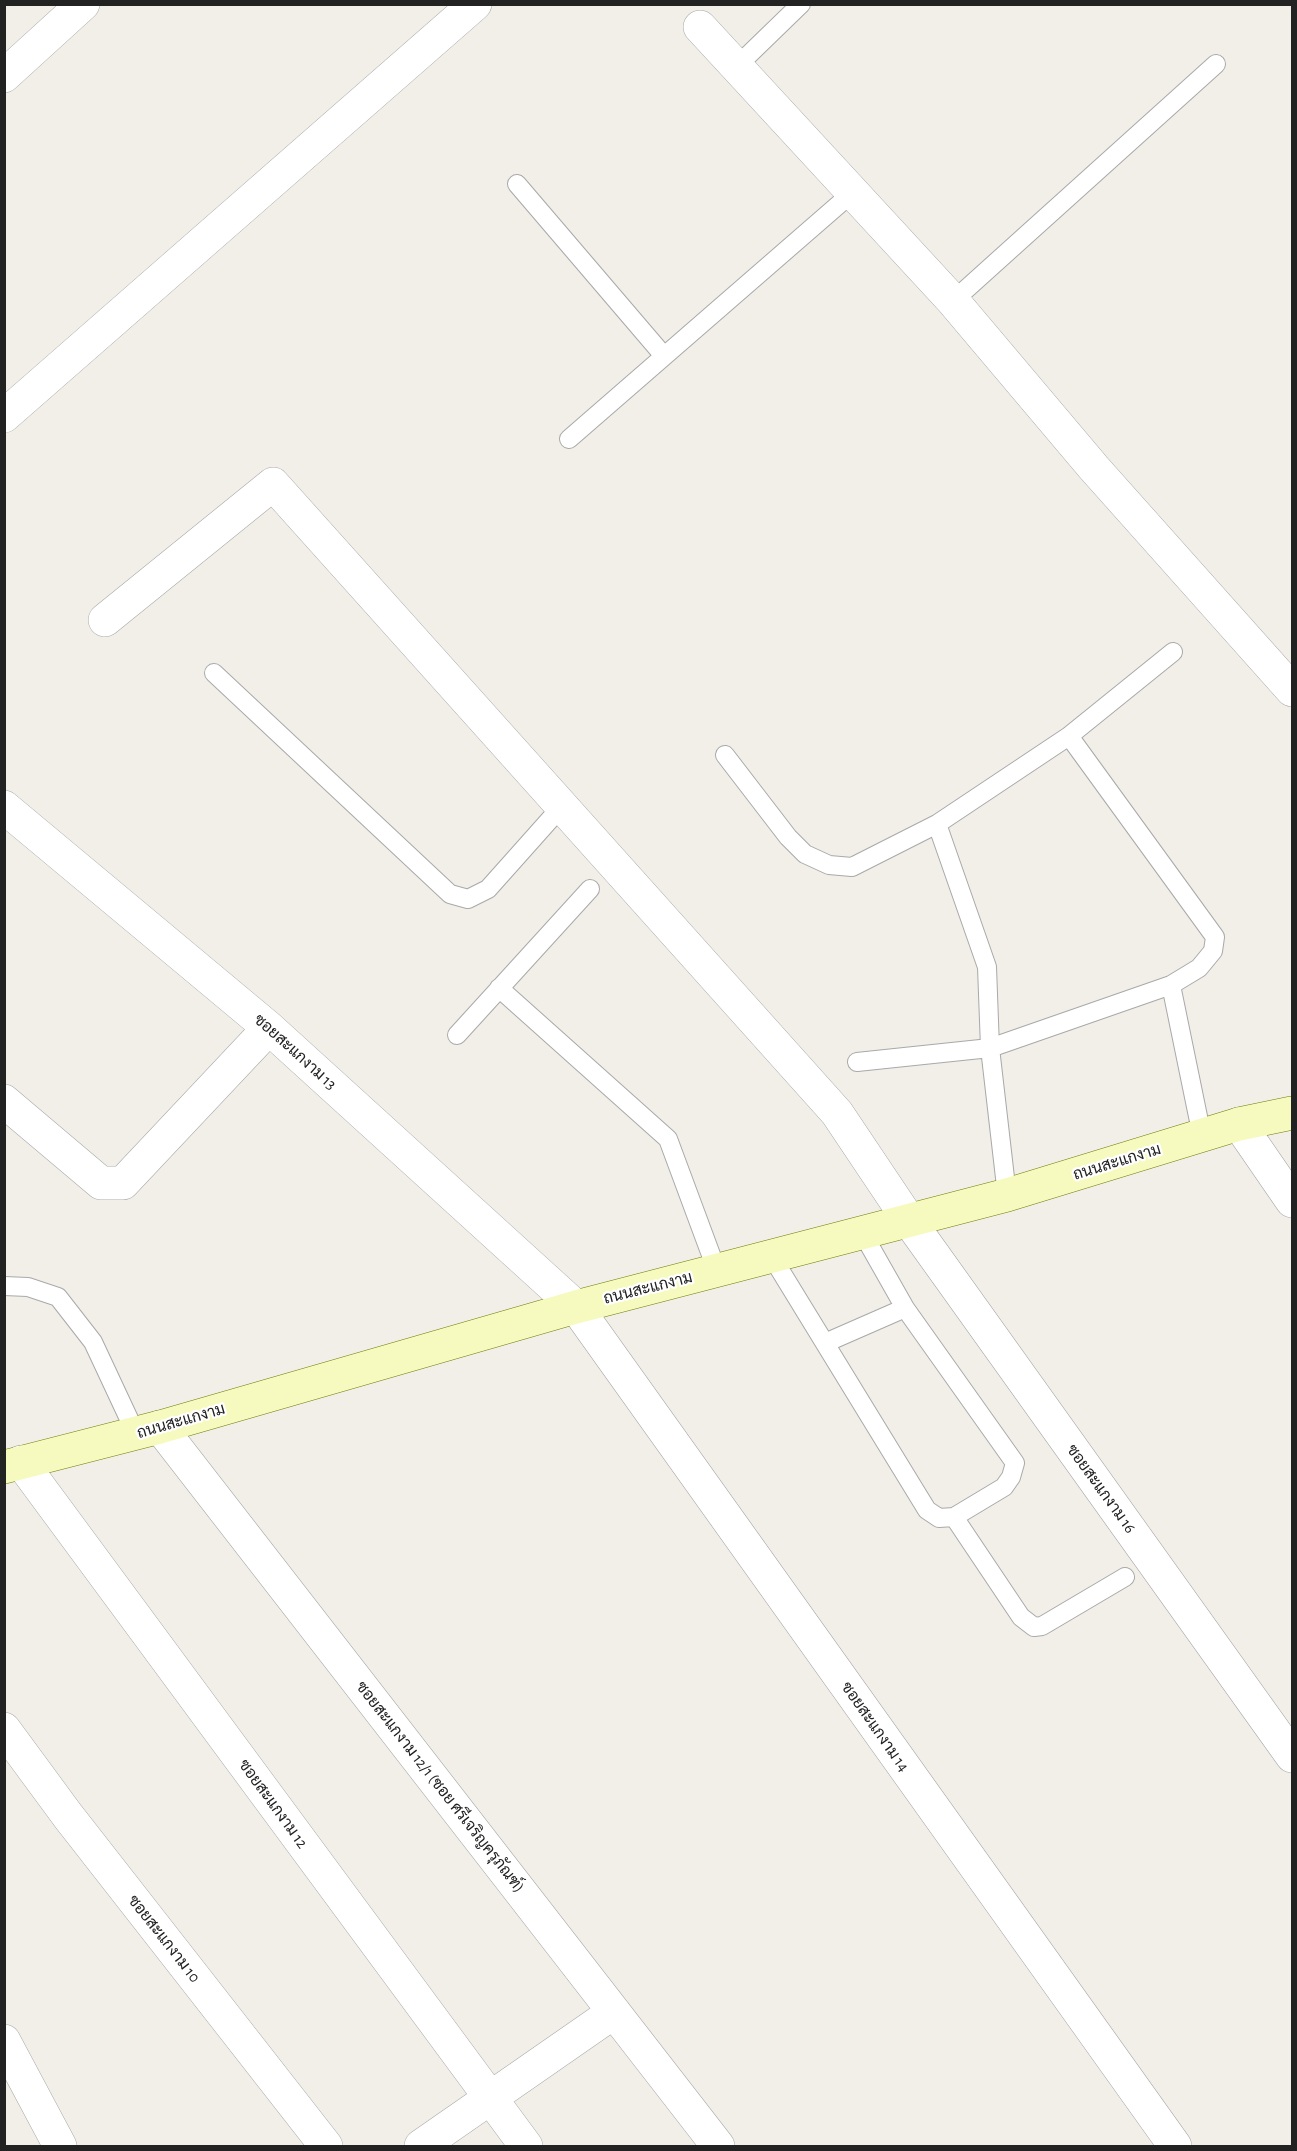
<!DOCTYPE html>
<html>
<head>
<meta charset="utf-8">
<style>
	body { margin:0 }
	#map { position:relative; width:1297px; height:2151px; overflow:hidden; background:#f2efe9; font-family:"Alegreya Sans",sans-serif }
	canvas { display:block }
	.frame { position:absolute; inset:0; border:6px solid #222; pointer-events:none }
</style>
</head>
<body>
<div id="map">
<canvas width="1297" height="2151"></canvas>
<div class="frame"></div>
</div>
<script>
const context = document.querySelector('canvas').getContext('2d');
context.lineJoin = 'round';
function shape(rows) {
  const path = new Path2D();
  for (const r of rows) {
    path.moveTo(r[0], r[1]);
    for (let i = 2; i < r.length; i += 2) path.lineTo(r[i], r[i + 1]);
  }
  return path;
}
function trace(path, color, width, dash) {
  context.strokeStyle = color;
  context.lineWidth = width;
  context.lineCap = dash ? 'butt' : 'round';
  context.setLineDash(dash || []);
  context.stroke(path);
}
function drawText(font, color, halo, rows, align = 'center') {
  context.font = font + ' "Alegreya Sans",Sarabun,sans-serif';
  context.lineWidth = 4.5;
  context.setLineDash([]);
  context.textBaseline = 'middle';
  context.strokeStyle = halo;
  context.fillStyle = color;
  for (const [text, x, y, turn = 0] of rows) {
    context.save();
    context.translate(x, y);
    context.rotate((+turn || 0) * Math.PI / 180);
    context.textAlign = isNaN(turn) ? turn : align;
    if (halo) context.strokeText(text, 0, 0);
    context.fillText(text, 0, 0);
    context.restore();
  }
}
const lane = shape([
	[735,68,801,4],
	[517,184,664,356],
	[953,301,1216,64],
	[569,439,852,193],
	[214,673,450,894,468,899,488,889,562,806],
	[725,755,788,837,805,854,829,865,852,867,937,824,1069,736,1173,652],
	[937,824,987,967,990,1048,1007,1195],
	[1171,985,1202,1136],
	[499,988,668,1139,717,1271],
	[457,1035,590,889],
	[857,1062,990,1048,1171,985,1199,968,1213,951,1215,937,1069,736],
	[772,1257,927,1510,939,1518,954,1517,1004,1487,1011,1477,1015,1463,905,1308,863,1234],
	[4,1286,28,1287,58,1297,93,1342,136,1434],
	[825,1343,905,1308],
	[954,1517,1021,1617,1034,1627,1042,1626,1125,1577]
]);
const street = shape([
	[700,27,953,301,1094,468,1292,690],
	[4,76,83,4],
	[4,416,475,4],
	[105,620,273,484,837,1113,910,1222,1292,1756],
	[4,807,269,1028,576,1307,1175,2146],
	[4,1101,101,1183,123,1183,269,1028],
	[1239,1124,1292,1201],
	[160,1427,718,2146],
	[21,1462,526,2146],
	[4,1729,68,1816,326,2146],
	[4,2041,60,2146],
	[421,2146,614,2012]
]);
const secondary = shape([
	[4,1467,160,1427,576,1307,1007,1195,1239,1124,1292,1113]
]);
const streetNames = [
	["ซอยสะแกงาม 13",295,1052,42],
	["ถนนสะแกงาม",1117,1162,-17],
	["ถนนสะแกงาม",648,1288,-14],
	["ถนนสะแกงาม",181,1421,-16],
	["ซอยสะแกงาม 16",1101,1489,54],
	["ซอยสะแกงาม 14",875,1727,55],
	["ซอยสะแกงาม 12/1 (ซอย ศรีเจริญครุภัณฑ์)",440,1787,52],
	["ซอยสะแกงาม 12",273,1804,54],
	["ซอยสะแกงาม 10",164,1939,52]
];
trace(lane, '#a9a9a9', 20);
trace(street, '#a9a9a9', 34);
trace(secondary, '#707d05', 34);
trace(lane, '#fff', 18);
trace(street, '#fff', 33);
trace(secondary, '#f7fabf', 33);
drawText('16px', '#222', '#fff', streetNames);
</script>
</body>
</html>
